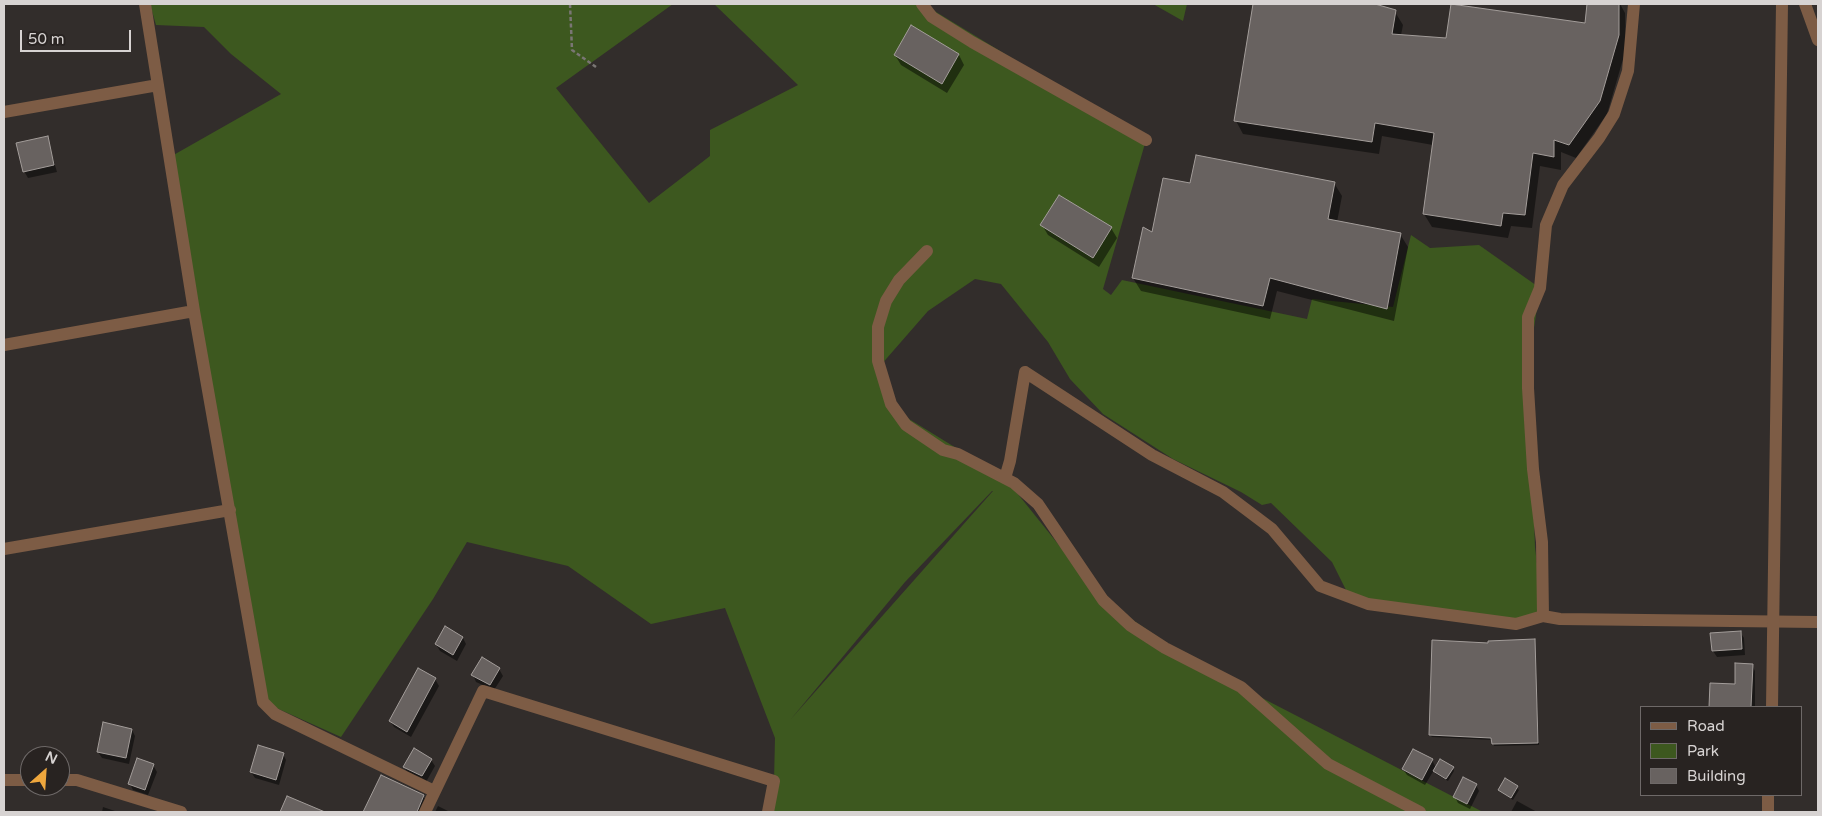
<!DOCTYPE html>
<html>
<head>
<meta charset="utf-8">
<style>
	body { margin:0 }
	#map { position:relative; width:1822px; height:816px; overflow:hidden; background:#322d2b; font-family:"Varela Round",sans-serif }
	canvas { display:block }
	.frame { position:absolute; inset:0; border:5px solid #d7d3d2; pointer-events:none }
	.legend { position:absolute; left:1640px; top:706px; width:162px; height:90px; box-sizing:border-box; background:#282321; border:1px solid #6e6968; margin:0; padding:6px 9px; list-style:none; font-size:15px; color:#d7d3d2 }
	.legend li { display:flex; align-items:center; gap:10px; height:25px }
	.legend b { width:25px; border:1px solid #6e6968 }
	.north { position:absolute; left:20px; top:746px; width:50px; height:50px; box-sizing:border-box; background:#282321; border:1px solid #6e6968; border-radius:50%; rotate:26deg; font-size:14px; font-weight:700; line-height:20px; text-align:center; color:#d7d3d2 }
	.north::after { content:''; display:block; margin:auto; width:18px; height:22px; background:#efa73d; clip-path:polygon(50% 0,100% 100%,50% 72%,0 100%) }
	.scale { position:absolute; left:20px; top:30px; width:111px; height:22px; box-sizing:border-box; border:2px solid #d7d3d2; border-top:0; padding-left:6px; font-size:15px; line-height:18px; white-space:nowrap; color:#d7d3d2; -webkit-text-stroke:4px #282321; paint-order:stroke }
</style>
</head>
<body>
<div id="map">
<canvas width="1822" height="816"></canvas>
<div class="frame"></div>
<ul class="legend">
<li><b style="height:6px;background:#7d5c45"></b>Road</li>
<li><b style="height:14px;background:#3d581f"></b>Park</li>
<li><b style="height:14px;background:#686260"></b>Building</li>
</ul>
<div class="north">N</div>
<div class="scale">50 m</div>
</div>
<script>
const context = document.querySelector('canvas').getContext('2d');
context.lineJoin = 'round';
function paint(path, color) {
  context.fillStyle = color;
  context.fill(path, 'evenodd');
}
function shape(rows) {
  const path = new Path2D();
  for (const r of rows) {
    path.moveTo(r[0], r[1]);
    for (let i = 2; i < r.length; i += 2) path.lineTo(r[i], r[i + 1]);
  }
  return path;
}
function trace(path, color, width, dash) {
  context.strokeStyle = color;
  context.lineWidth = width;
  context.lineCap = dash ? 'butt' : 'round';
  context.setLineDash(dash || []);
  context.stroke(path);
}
const green = shape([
	[150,4,673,4,556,88,649,203,710,156,710,130,798,85,714,4,923,4,1146,140,1103,289,1111,295,1122,280,1307,319,1312,299,1393,307,1411,235,1430,248,1479,245,1540,288,1528,368,1535,547,1543,616,1505,623,1350,598,1332,562,1271,503,1262,505,1241,492,1173,459,1103,414,1070,379,1048,342,1001,284,975,279,928,311,880,366,896,411,1005,478,1103,600,1204,668,1483,812,768,812,774,781,775,738,725,608,651,624,568,566,467,542,433,599,341,737,263,702,170,157,281,94,231,54,204,27,156,25],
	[992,491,993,491,791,719,905,582],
	[1153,4,1187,4,1183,21]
]);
const shadow = shape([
	[1371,4,1395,12,1403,25,1401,35,1447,39,1586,24,1588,4,1620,4,1625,13,1626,49,1607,114,1576,158,1561,152,1561,170,1540,166,1532,228,1511,226,1508,238,1432,227,1424,214,1433,145,1382,136,1379,154,1243,134,1236,121,1254,5],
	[912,27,959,55,964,65,947,93,901,65,895,55],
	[47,138,57,172,28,178,24,171],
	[1334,183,1342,196,1337,222,1400,234,1408,247,1394,321,1277,291,1270,319,1141,291,1133,278,1153,234,1192,184],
	[1042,225,1111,228,1117,238,1099,267,1048,235],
	[446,628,463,638,466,644,457,661,440,651,436,644],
	[1740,632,1744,638,1745,655,1717,657,1713,651],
	[1534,641,1539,745,1494,746,1493,740,1432,737,1430,735,1490,644],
	[1752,665,1755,671,1755,707,1711,707,1711,685,1736,685],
	[419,669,435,679,439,686,411,737,394,727,390,721],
	[499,669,503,676,494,690,476,682,473,675],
	[132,730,135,736,129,764,102,758,98,752],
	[283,754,286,760,279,785,255,778,251,772],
	[431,760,435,766,426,782,408,773,404,767],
	[1432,760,1436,768,1453,768,1454,771,1448,781,1436,774,1434,770,1425,785,1407,775,1403,769],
	[153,765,157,772,148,795,133,790,130,784],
	[382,776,423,796,427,802,423,812,365,812],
	[1505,780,1519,790,1513,800,1499,790],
	[1476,785,1479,791,1470,809,1458,803,1455,797],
	[1517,801,1537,812,1511,812],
	[438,806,450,812,435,812],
	[103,807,118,812,102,812]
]);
const building = shape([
	[1253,4,1375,4,1396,10,1392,34,1446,38,1451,4,1585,23,1587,4,1619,4,1619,35,1600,101,1569,145,1554,140,1554,157,1533,153,1525,215,1503,213,1501,226,1423,214,1434,133,1375,123,1372,142,1234,121,1253,4],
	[911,25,959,54,942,84,894,55,911,25],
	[48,136,54,165,23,172,16,143,48,136],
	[1196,155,1335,182,1328,219,1401,233,1387,309,1270,278,1263,306,1132,278,1143,227,1152,232,1163,178,1190,183,1196,155],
	[1059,195,1112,227,1093,258,1040,225,1059,195],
	[445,626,463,637,453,655,435,644,445,626],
	[1741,631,1742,649,1712,651,1710,633,1741,631],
	[1535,639,1538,743,1492,744,1491,738,1429,735,1432,640,1488,643,1488,641,1535,639],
	[482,657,500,668,490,685,471,675,482,657],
	[1735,663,1753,664,1751,707,1709,707,1710,683,1735,684,1735,663],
	[418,668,436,678,407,732,389,721,418,668],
	[103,722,132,729,126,758,97,752,103,722],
	[258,745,284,753,276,780,250,772,258,745],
	[414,748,432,759,422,776,403,767,414,748],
	[1413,749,1433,759,1422,780,1402,769,1413,749],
	[137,758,154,764,145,790,128,784,137,758],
	[1440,759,1454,767,1446,779,1433,771,1440,759],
	[381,775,424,795,417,812,363,812,381,775],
	[1463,777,1477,784,1467,804,1453,797,1463,777],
	[1505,778,1518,786,1511,798,1498,790,1505,778],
	[287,796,325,812,280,812,287,796]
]);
const path = shape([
	[570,4,572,50,596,67]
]);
const minor = shape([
	[145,4,194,311,263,702,275,714,434,791],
	[922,4,932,17,972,42,1146,140],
	[1805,4,1818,40],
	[4,112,158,85],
	[927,251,899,280,886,301,878,327,878,361,891,404,906,425,943,450,958,454,1014,483,1038,504,1103,600,1131,626,1165,648,1241,687,1328,764,1420,812],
	[4,345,194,311],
	[1005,478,1010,461,1025,372,1152,455,1223,492,1272,529,1320,586,1368,604,1516,624,1543,616,1560,619,1818,622],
	[4,549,230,510],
	[1543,616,1542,542,1533,469,1528,388,1528,317,1540,288,1546,225,1563,185,1599,138,1614,114,1628,71,1634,4],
	[4,780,30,780],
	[60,780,77,780,181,812],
	[425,812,483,691,774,781,768,812]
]);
const tertiary = shape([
	[1772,707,1782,4],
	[1768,812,1768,795]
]);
paint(green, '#3d581f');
paint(shadow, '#0007');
paint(building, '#686260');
trace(building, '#a39d9a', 1);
trace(path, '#7a7674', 2.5, [4, 2.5]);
trace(minor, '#7d5c45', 12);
trace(tertiary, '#7d5c45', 12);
</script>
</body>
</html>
